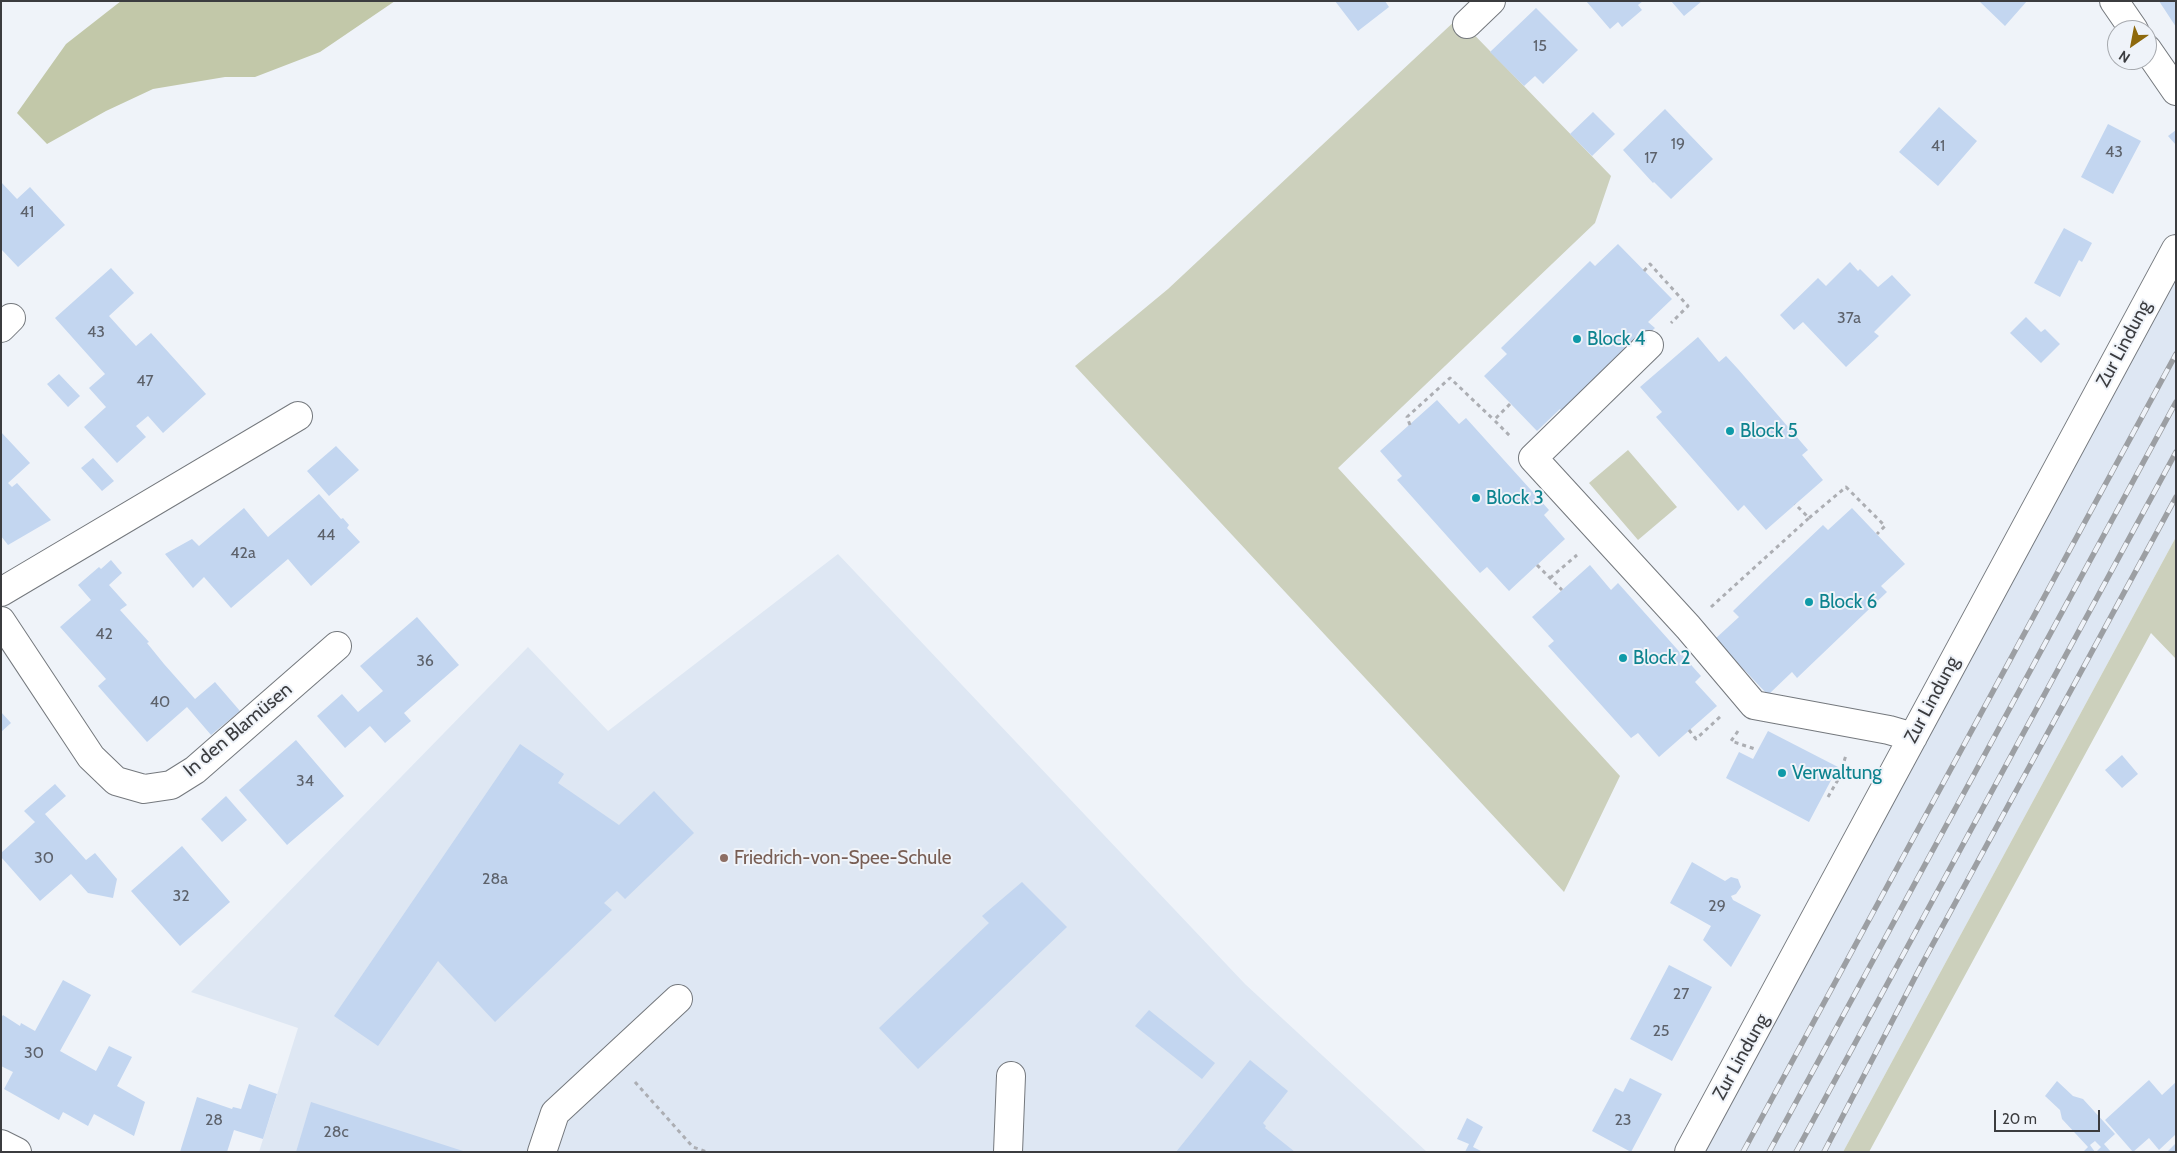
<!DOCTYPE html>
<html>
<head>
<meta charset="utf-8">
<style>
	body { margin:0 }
	#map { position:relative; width:2177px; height:1153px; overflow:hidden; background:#eff3f9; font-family:Cabin,sans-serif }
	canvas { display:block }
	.frame { position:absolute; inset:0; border:2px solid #3b3c3f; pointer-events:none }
	.north { position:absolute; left:2107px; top:20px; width:50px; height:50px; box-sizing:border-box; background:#eff3f9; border:1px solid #a7aaaf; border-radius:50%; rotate:213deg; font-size:14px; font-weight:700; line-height:20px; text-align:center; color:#3b3c3f }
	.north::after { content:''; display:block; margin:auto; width:18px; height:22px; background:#8e690c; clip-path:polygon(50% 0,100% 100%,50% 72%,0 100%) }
	.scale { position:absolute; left:1994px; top:1110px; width:106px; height:22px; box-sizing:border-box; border:2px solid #3b3c3f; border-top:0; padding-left:6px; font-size:15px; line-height:18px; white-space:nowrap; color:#3b3c3f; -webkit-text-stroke:4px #eff3f9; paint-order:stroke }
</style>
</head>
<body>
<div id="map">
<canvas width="2177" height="1153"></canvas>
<div class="frame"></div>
<div class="north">N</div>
<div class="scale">20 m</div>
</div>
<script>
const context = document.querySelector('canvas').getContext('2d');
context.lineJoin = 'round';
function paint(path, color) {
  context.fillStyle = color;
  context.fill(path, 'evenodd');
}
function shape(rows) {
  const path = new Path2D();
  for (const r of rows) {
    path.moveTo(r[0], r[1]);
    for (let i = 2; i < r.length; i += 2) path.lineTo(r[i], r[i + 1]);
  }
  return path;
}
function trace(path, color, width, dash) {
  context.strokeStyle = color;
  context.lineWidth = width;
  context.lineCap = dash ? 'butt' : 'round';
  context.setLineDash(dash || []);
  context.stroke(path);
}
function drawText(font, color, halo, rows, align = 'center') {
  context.font = font + ' Cabin,sans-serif';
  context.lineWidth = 4;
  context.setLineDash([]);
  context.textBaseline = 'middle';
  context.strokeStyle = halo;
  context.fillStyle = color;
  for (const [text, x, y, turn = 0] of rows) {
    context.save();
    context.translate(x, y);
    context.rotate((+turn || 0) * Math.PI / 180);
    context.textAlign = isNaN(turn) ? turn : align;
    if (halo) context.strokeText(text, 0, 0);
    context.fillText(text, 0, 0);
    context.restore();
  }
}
const built = shape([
	[2176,278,2176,537,1843,1152,1704,1152],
	[838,554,1245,984,1427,1152,259,1152,298,1028,191,992,528,647,608,731]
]);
const green = shape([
	[1458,18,1611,176,1595,223,1338,468,1620,776,1564,892,1075,366,1168,289],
	[1628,450,1677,507,1638,540,1589,483],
	[2176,537,2176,659,2151,633,1869,1152,1843,1152]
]);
const forest = shape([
	[121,1,395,1,320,52,255,77,225,77,153,89,106,111,47,144,17,113,66,44]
]);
const building = shape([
	[1335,1,1385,1,1389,7,1358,31],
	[1586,1,1643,1,1638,5,1642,10,1622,27,1618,22,1610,29],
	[1671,1,1702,1,1684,16],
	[1979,1,2027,1,2005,26],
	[2159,1,2176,1,2176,27],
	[1536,8,1578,50,1543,84,1535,76,1524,86,1490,52],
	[1939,107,1977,141,1938,186,1899,152],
	[1665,109,1713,159,1671,199,1654,182,1653,183,1623,150],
	[1593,112,1615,134,1592,156,1570,134],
	[2108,124,2141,141,2113,194,2081,177],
	[2176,130,2176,145,2168,136],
	[1,182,17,199,30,187,65,225,18,267,1,249],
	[2064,228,2092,243,2082,262,2079,260,2060,297,2034,283],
	[1618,244,1672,299,1648,322,1655,328,1642,340,1566,415,1560,409,1537,431,1484,376,1507,354,1501,348,1590,261,1595,266],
	[1850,262,1858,271,1860,269,1878,287,1892,275,1911,295,1874,332,1879,336,1846,367,1803,322,1794,330,1780,315,1818,278,1826,286],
	[111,268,134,293,109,316,136,346,151,333,206,394,163,433,148,416,136,426,146,437,117,463,84,427,106,407,89,388,105,374,55,318],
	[2026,317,2041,332,2045,329,2060,344,2041,363,2010,333],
	[1698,337,1719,362,1726,356,1738,369,1808,450,1802,455,1823,480,1766,530,1744,505,1738,511,1656,417,1662,412,1640,387],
	[59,374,80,396,68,407,47,384],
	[1437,400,1459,424,1466,418,1549,510,1544,515,1565,539,1509,591,1487,567,1480,573,1397,480,1402,476,1380,451],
	[1,432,30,463,8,483,12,487,17,483,51,520,8,545,1,536],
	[336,446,359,470,329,496,307,471],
	[93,458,114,481,102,491,81,468],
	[319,494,341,519,343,518,349,525,347,528,360,542,311,586,288,559,231,608,204,577,193,588,165,554,192,539,199,546,244,508,268,537],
	[1852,508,1905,564,1881,586,1887,592,1797,678,1792,672,1768,695,1715,639,1739,617,1733,611,1766,579,1823,525,1828,530],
	[111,560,122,573,109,585,127,605,120,610,149,642,147,643,164,664,195,699,215,682,240,711,211,735,187,707,147,742,98,686,106,679,60,627,91,600,78,585,99,567,101,569],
	[1590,565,1611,590,1618,583,1660,630,1701,676,1695,682,1717,706,1659,757,1638,733,1631,738,1548,646,1554,641,1532,617],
	[417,617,459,665,404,713,411,721,385,743,370,726,345,748,317,716,342,694,358,712,383,691,360,666],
	[1,712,11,723,1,732],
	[1768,731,1838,767,1809,822,1726,778,1739,752,1753,759],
	[296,740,344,796,287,845,239,790],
	[520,744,564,774,558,783,619,825,654,791,694,833,625,899,617,891,604,903,612,910,495,1022,438,961,378,1046,334,1016],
	[2122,755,2138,774,2122,788,2105,770],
	[55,784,66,796,45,814,86,860,95,853,117,879,113,898,88,893,71,874,40,901,1,857,1,853,35,822,24,811],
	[226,796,247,820,222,842,201,819],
	[182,846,230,902,180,946,131,891],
	[1692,862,1725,881,1731,877,1738,879,1741,887,1736,894,1731,896,1733,900,1761,915,1731,967,1703,940,1711,926,1670,903],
	[1022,882,1067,927,918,1069,879,1028,989,923,982,916],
	[1669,965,1712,987,1672,1061,1630,1039],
	[63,980,91,995,60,1051,96,1071,109,1046,132,1057,117,1086,145,1102,134,1136,94,1114,88,1126,63,1112,59,1120,4,1089,13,1072,1,1066,1,1018,3,1015,20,1026,21,1023,35,1031],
	[1149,1010,1215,1063,1202,1079,1135,1026],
	[1250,1060,1288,1091,1263,1123,1266,1126,1265,1128,1295,1152,1176,1152],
	[1630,1078,1662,1094,1631,1152,1592,1131,1615,1088,1623,1092],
	[2149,1080,2162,1095,2176,1082,2176,1134,2159,1150,2149,1138,2133,1152,2105,1120],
	[2057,1081,2073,1096,2083,1099,2115,1134,2104,1144,2111,1152,2096,1152,2101,1147,2095,1141,2090,1145,2095,1152,2083,1152,2088,1147,2062,1119,2060,1110,2045,1096],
	[249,1084,277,1094,263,1139,234,1130,227,1152,180,1152,197,1097,232,1109,233,1107,241,1109],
	[311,1102,463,1151,463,1152,296,1152],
	[1467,1118,1483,1127,1473,1147,1483,1152,1465,1152,1469,1144,1457,1139],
	[2176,1143,2176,1152,2167,1152]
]);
const path = shape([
	[1644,271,1650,264,1688,306,1671,323],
	[1510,404,1494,420,1511,437],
	[1410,425,1407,417,1450,378,1494,420],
	[1809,518,1846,487,1885,526,1877,534],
	[1537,565,1562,590],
	[1550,578,1577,555],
	[1711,607,1809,518,1795,504],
	[1689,730,1696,739,1722,715],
	[1738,731,1731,741,1755,749],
	[1828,797,1839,778,1846,755],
	[635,1082,693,1147,707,1152]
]);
const minor = shape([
	[2114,1,2134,30],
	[1467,24,1491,1],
	[2147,49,2176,91],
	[1,328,11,318],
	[1649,345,1533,458,1688,627,1754,705,1889,730,1913,737],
	[1,592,298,416],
	[1,621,91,757,116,781,144,789,171,785,195,770,337,646],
	[1,1144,17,1152],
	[542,1152,555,1113,678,999],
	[1008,1152,1011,1076],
	[1689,1152,2176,249]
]);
const rail = shape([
	[1743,1152,2176,354],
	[1769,1152,2176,402],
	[1796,1152,2176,452],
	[1824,1152,1922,964,2176,497]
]);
const markers = [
	[1577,339,5,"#0f9aa8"],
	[1730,431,5,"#0f9aa8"],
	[1476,498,5,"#0f9aa8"],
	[1809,602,5,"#0f9aa8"],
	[1623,658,5,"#0f9aa8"],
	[1782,773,5,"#0f9aa8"],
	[724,858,5,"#8d6e63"]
];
const numberNames = [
	["15",1540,46],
	["19",1678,144],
	["41",1938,146],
	["43",2114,152],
	["17",1651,158],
	["41",27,212],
	["37a",1849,318],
	["43",96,332],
	["47",145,381],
	["44",326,535],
	["42a",243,553],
	["42",104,634],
	["36",425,661],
	["40",160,702],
	["34",305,781],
	["30",44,858],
	["28a",495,879],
	["32",181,896],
	["29",1717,906],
	["27",1681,994],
	["25",1661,1031],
	["30",34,1053],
	["28",214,1120],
	["23",1623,1120],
	["28c",336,1132]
];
const cultureNames = [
	["Block 4",1587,339],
	["Block 5",1740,431],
	["Block 3",1486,498],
	["Block 6",1819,602],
	["Block 2",1633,658],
	["Verwaltung",1792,773]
];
const streetNames = [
	["Zur Lindung",2124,344,-62],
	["Zur Lindung",1932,700,-62],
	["In den Blamüsen",238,730,-40],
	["Zur Lindung",1741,1057,-61]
];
const educationNames = [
	["Friedrich-von-Spee-Schule",734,858]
];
paint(built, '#dee7f3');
paint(green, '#ccd0bc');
paint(forest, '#c2c8a9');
paint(building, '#c3d6f0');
trace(minor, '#74787d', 30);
trace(path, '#acaeb3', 3, [4, 4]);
trace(minor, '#fff', 28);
trace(rail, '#9c9fa3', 5.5);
trace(rail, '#eff3f9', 4, [11]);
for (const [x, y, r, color] of markers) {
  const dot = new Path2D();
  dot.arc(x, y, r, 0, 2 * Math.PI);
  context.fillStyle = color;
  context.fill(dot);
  trace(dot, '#eff3f9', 2);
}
drawText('16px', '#5d626b', null, numberNames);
drawText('19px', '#0d838f', '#eff3f9', cultureNames, 'left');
drawText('19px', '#3b3c3f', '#eff3f9', streetNames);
drawText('19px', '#785e54', '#eff3f9', educationNames, 'left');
</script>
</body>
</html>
